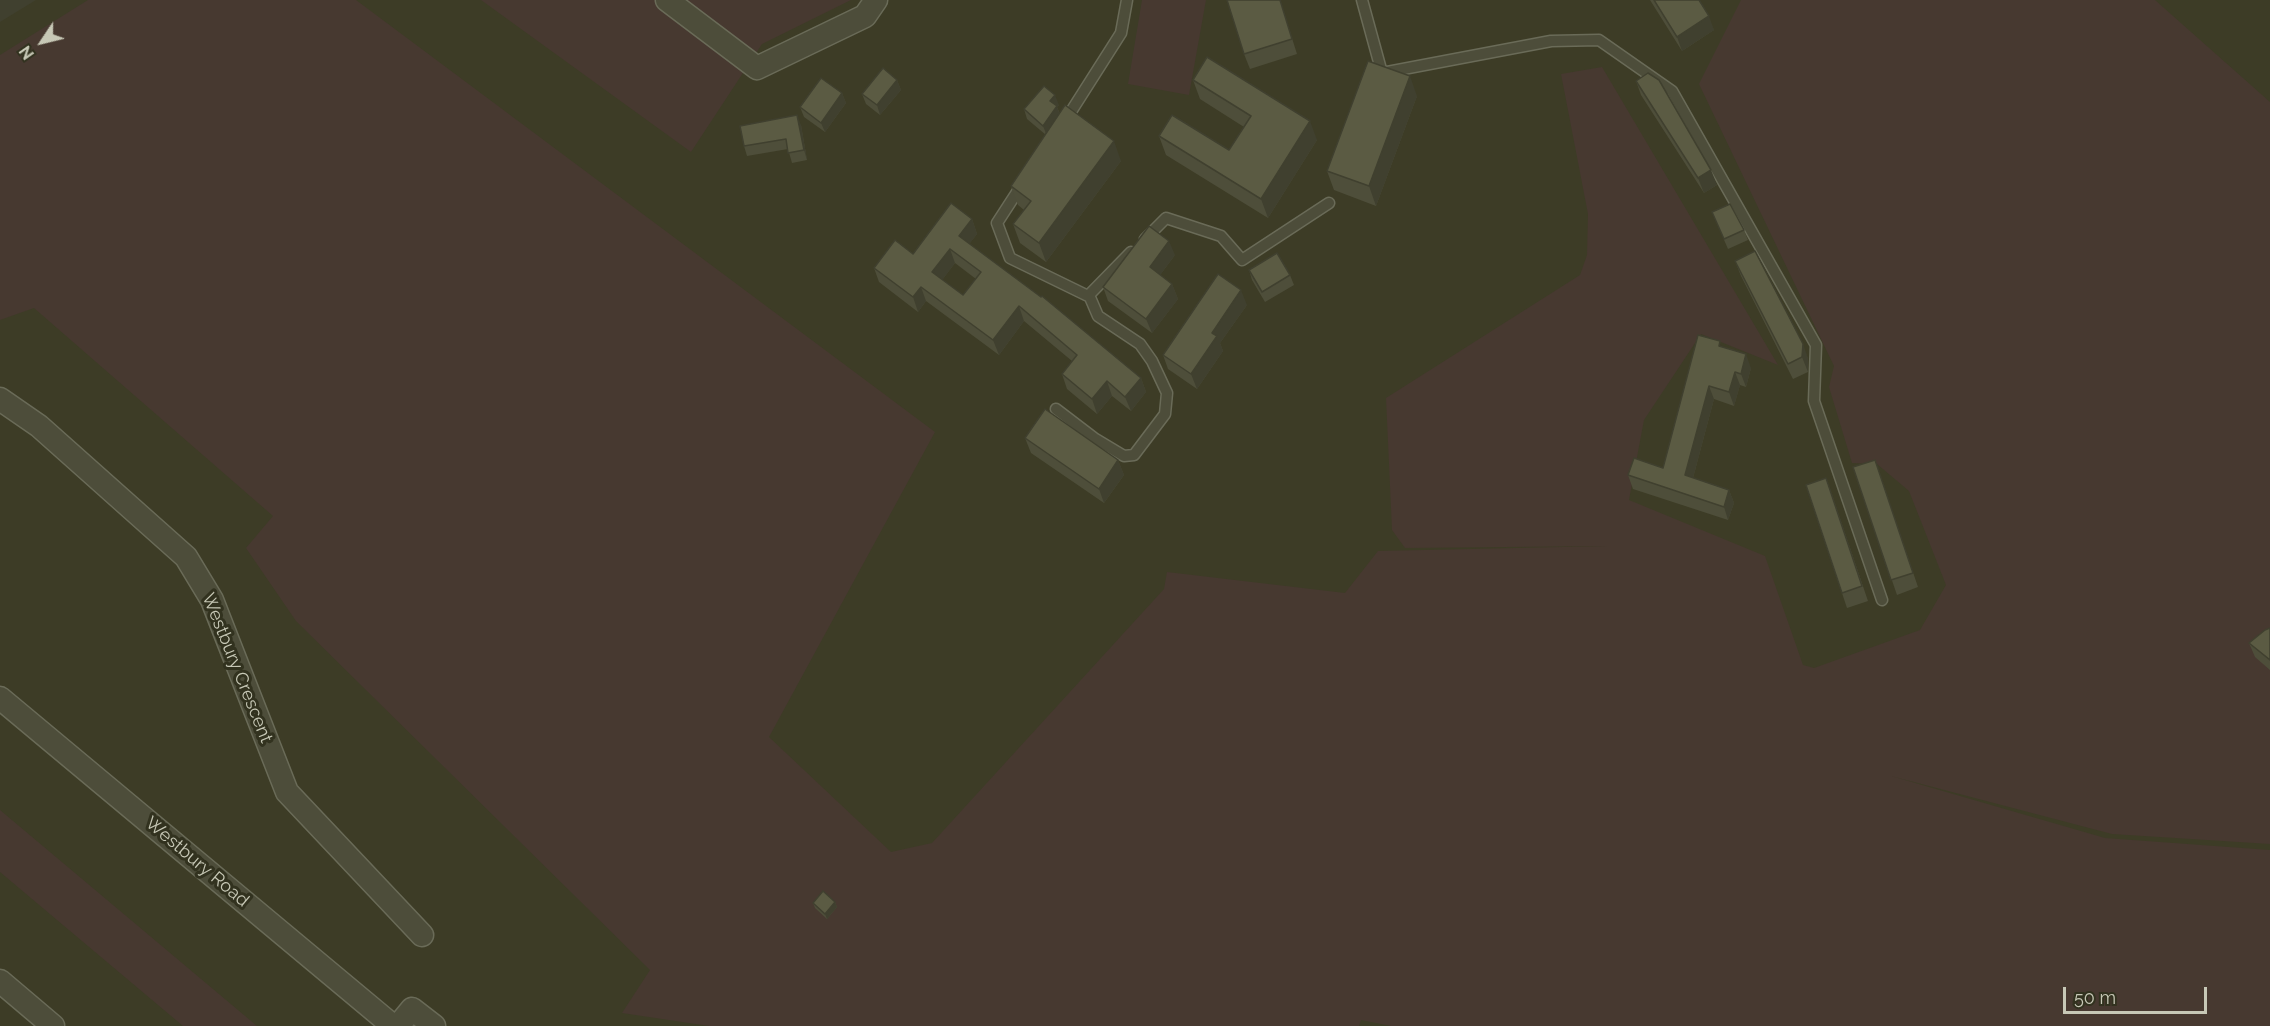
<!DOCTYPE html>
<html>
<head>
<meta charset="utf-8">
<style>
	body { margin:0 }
	#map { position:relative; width:2270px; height:1026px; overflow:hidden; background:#3d3c26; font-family:Raleway,sans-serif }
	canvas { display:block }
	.north { position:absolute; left:12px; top:12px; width:60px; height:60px; -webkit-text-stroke:4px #32321f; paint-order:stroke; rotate:235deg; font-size:16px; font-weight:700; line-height:24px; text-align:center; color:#c7c8b6 }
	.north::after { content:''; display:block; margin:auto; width:21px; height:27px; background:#c7c8b6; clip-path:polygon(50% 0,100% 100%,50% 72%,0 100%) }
	.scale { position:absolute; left:2063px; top:987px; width:144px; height:27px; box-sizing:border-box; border:3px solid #c7c8b6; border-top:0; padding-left:8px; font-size:18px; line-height:21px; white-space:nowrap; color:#c7c8b6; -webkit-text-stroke:4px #32321f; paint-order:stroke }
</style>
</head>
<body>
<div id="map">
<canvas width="2270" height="1026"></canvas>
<div class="north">N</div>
<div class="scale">50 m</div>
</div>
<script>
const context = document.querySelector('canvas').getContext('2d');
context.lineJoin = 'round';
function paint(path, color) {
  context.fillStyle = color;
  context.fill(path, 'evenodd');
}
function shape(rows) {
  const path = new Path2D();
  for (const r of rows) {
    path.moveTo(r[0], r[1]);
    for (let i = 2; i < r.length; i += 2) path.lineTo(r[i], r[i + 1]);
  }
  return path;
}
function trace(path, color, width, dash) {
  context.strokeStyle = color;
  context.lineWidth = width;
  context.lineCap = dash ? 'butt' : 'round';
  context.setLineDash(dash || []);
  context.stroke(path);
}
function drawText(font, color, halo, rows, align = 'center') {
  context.font = font + ' Raleway,sans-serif';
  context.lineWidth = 6;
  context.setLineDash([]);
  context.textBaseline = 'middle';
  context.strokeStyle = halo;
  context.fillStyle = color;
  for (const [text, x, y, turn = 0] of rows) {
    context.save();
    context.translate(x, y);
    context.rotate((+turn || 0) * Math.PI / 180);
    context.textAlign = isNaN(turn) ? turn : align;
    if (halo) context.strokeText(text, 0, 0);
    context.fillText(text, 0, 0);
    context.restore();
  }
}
const green = shape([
	[88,0,356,0,935,432,769,737,891,852,932,843,1164,589,1167,572,1345,593,1378,551,1608,546,1405,548,1392,530,1386,398,1580,275,1587,255,1588,214,1561,74,1602,67,1778,365,1701,334,1644,420,1629,500,1765,556,1803,665,1814,668,1920,630,1946,585,1909,491,1877,464,1852,463,1829,387,1834,366,1699,84,1741,0,2155,0,2270,102,2270,844,2112,834,1891,776,2105,838,2270,850,2270,1026,1391,1026,1361,1020,1359,1026,709,1026,622,1013,650,970,296,621,246,548,273,516,34,308,0,320,0,55],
	[481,0,851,0,762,44,691,152],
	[1142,0,1206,0,1189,95,1128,84],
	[0,810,257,1026,183,1026,0,872]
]);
const lane = shape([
	[1362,0,1382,73,1551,41,1599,40,1672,91,1816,345,1814,401,1882,600],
	[1065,121,1121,33,1127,0],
	[1021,186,997,223,1010,258,1088,296,1131,252],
	[1145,239,1166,218,1221,236,1242,260,1329,203],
	[1056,409,1094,438,1124,456,1134,455,1165,414,1167,393,1152,361,1140,344,1098,316,1089,295]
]);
const street = shape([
	[667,0,757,68,865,16,876,0],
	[0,399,39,426,186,557,212,600,287,792,422,935],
	[0,698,393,1026],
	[0,981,53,1026],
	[398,1026,412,1009,434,1026]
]);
const wall = shape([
	[1280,0,1297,54,1250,69,1244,54],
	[1650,0,1699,0,1714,30,1682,51],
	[897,80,901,90,880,115,866,104,862,94],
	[1193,80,1317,140,1268,218,1166,155,1159,136,1229,150,1244,127,1200,99],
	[1636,81,1717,185,1704,193,1641,95],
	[842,93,846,103,825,132,804,117,800,107],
	[1417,96,1376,206,1334,190,1327,171],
	[1059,105,1057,107,1060,114,1121,161,1046,262,1020,243,1013,224,1024,210,1018,205,1011,186,1046,135,1027,119,1024,109],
	[801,125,807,160,792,163,788,149,747,156,744,146],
	[1712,212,1744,230,1748,240,1728,249],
	[972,219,977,234,969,244,1141,378,1146,392,1131,411,1112,396,1097,414,1067,389,1062,374,1072,361,1024,321,999,355,926,301,918,312,879,282,874,268,913,254],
	[955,263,976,279,963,295,942,280],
	[1175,255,1160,275,1172,284,1178,299,1152,333,1108,301,1103,287],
	[1735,261,1808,358,1808,372,1793,379,1741,276],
	[1249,270,1290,275,1294,285,1265,302,1252,280],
	[1247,305,1220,343,1223,351,1197,389,1168,369,1163,355],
	[1723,347,1751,368,1746,387,1740,385,1734,406,1714,399,1693,478,1729,490,1734,503,1728,520,1633,489,1628,475,1663,468],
	[1025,438,1118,460,1124,475,1104,503,1031,453],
	[1875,460,1918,587,1897,595,1853,467],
	[1831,492,1868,601,1847,608,1842,593],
	[2270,628,2270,670,2255,657,2249,643],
	[835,902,837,907,827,919,815,908,813,903]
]);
const shadedWall = shape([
	[0,0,36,0,0,22],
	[1709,16,1714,30,1682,51,1677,37],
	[1410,76,1417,96,1376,206,1369,186],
	[897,80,901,90,880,115,877,105],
	[842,93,846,103,825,132,821,123],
	[1055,95,1059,105,1057,107,1060,115,1047,136,1043,126,1050,101],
	[797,115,801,125,807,160,804,150],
	[1310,121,1317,140,1268,218,1261,199],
	[1114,141,1121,161,1046,262,1039,243],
	[1711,170,1717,185,1704,193,1698,178],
	[972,219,977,234,964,251,959,236],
	[1169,241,1175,255,1155,282,1150,267],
	[950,249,955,263,937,287,932,272],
	[1172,284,1178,299,1152,333,1146,319],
	[921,287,926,301,918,312,913,297],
	[1241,290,1247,305,1220,343,1223,351,1197,389,1191,374,1212,333],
	[1019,306,1024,321,999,355,993,340],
	[1803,344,1808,358,1808,372,1802,357],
	[1746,354,1751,368,1746,387,1741,374],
	[1735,372,1740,385,1734,406,1729,392],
	[1141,378,1146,392,1131,411,1125,397],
	[1107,381,1112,396,1097,414,1092,399],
	[1709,386,1714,399,1690,489,1685,475],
	[1118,460,1124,475,1104,503,1099,489],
	[1729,490,1734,503,1728,520,1724,507],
	[835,902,837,907,827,919,825,914]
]);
const building = shape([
	[1227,0,1280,0,1292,39,1244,54,1227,0],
	[1654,0,1699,0,1709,16,1677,37,1654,0],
	[1207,57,1310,121,1261,199,1159,136,1172,115,1229,150,1251,116,1193,80,1207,57],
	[1368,61,1410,76,1369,186,1327,171,1368,61],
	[883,68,897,80,877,105,862,94,883,68],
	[1648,73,1659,80,1711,170,1698,178,1636,81,1648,73],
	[821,78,842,93,821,123,800,107,821,78],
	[1044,86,1055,95,1050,101,1057,106,1043,126,1024,109,1044,86],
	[1065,105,1114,141,1039,243,1013,224,1031,201,1011,186,1065,105],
	[797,115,804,150,788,153,786,139,744,146,740,126,797,115],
	[951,203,972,219,959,236,1041,297,1042,296,1141,378,1125,397,1107,381,1092,399,1062,374,1077,355,1019,306,993,340,921,287,913,297,874,268,895,240,913,254,951,203],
	[950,249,981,272,963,295,932,272,950,249],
	[1730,204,1744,230,1724,239,1712,212,1730,204],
	[1149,226,1169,241,1150,267,1172,284,1146,319,1103,287,1149,226],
	[1755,251,1803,344,1802,357,1788,364,1735,261,1755,251],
	[1277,253,1290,275,1262,292,1249,270,1277,253],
	[1218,274,1241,290,1212,333,1217,336,1191,374,1163,355,1218,274],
	[1698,335,1720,341,1719,346,1746,354,1741,374,1735,372,1729,392,1709,386,1685,475,1729,490,1724,507,1628,475,1634,458,1663,468,1698,335],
	[1045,409,1118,460,1099,489,1025,438,1045,409],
	[1875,460,1913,573,1891,580,1853,467,1875,460],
	[1826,478,1862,586,1842,593,1806,485,1826,478],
	[2270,628,2270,660,2249,643,2265,630,2270,628],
	[823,891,835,902,825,914,813,903,823,891]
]);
const streetNames = [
	["Westbury Crescent",237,668,68],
	["Westbury Road",197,862,40]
];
paint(green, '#473930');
trace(lane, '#6a6b58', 13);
trace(street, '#6a6b58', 25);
trace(lane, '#4d4d3a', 10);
trace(street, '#4d4d3a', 22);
paint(wall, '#4e4e3a');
paint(shadedWall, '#40402f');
paint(building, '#5b5b43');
trace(building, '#40402f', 1.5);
drawText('18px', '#c7c8b6', '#32321f', streetNames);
</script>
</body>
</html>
